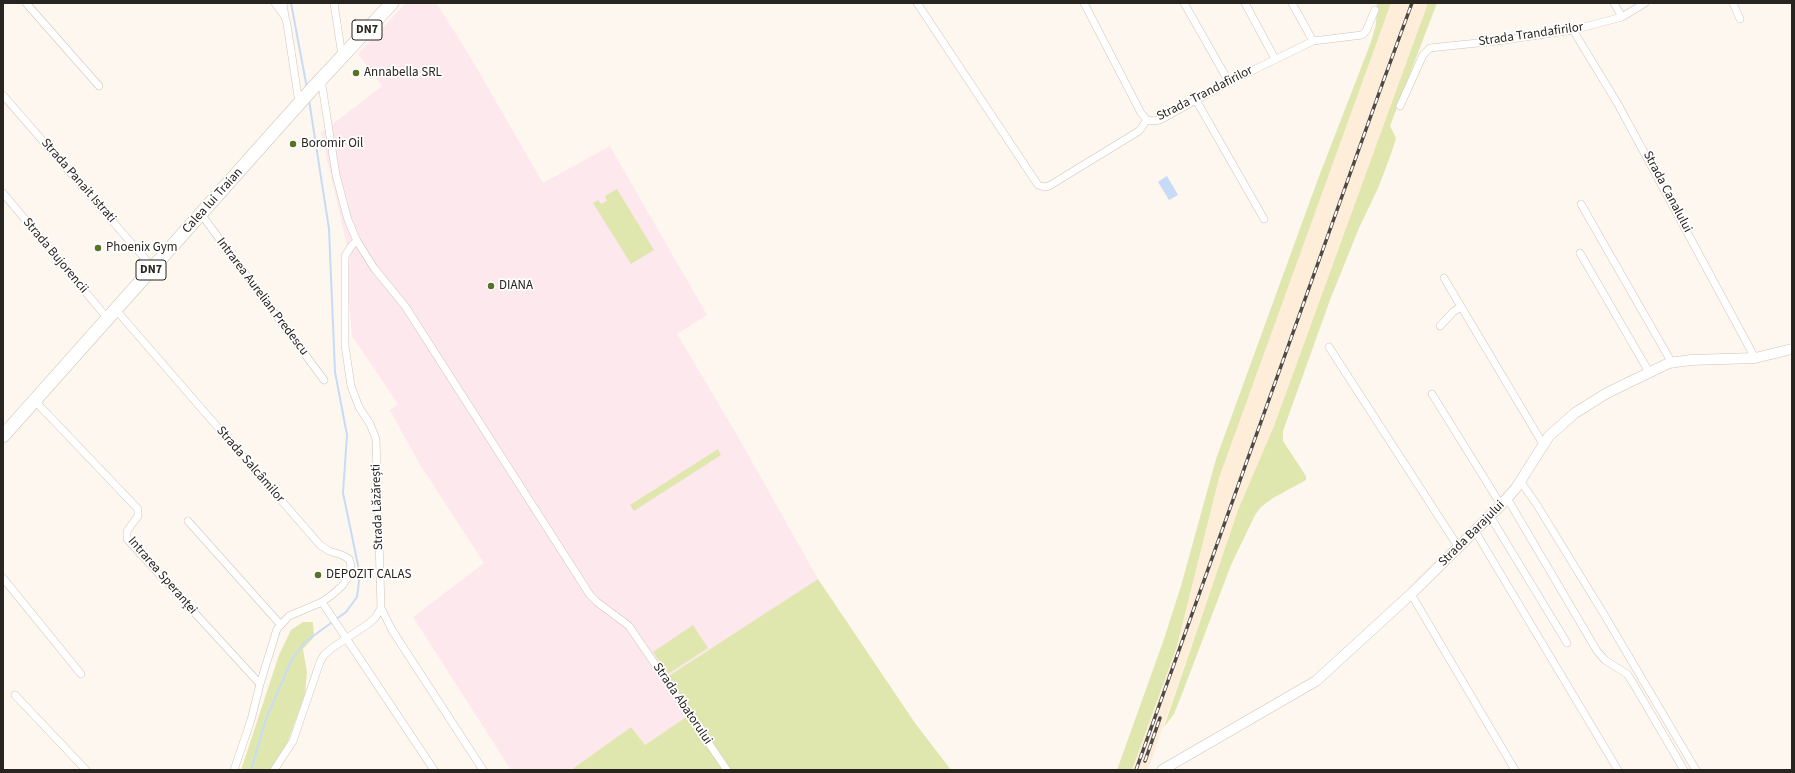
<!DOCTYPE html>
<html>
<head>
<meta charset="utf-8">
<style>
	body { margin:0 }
	#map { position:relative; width:1795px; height:773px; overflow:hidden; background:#fef7ef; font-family:"Source Sans 3",sans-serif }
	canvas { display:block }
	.frame { position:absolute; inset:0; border:4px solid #28241f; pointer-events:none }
</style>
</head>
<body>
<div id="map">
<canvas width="1795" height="773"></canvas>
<div class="frame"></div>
</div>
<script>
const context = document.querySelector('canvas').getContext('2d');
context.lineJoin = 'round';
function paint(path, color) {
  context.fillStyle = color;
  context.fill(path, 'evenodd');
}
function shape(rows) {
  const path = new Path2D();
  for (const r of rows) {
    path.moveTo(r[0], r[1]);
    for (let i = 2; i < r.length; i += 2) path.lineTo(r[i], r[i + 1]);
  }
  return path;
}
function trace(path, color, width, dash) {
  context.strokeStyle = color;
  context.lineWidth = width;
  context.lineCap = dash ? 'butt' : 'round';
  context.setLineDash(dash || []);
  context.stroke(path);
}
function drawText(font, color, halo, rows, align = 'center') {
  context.font = font + ' "Source Sans 3",sans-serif';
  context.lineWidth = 3.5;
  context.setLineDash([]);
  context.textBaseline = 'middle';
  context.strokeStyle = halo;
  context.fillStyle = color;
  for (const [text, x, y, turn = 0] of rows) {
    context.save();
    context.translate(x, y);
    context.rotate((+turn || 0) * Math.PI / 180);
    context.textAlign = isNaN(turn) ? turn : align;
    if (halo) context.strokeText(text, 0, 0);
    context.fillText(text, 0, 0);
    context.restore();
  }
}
const industrial = shape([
	[406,3,436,3,465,48,543,183,610,146,707,315,677,334,737,435,818,579,667,677,692,713,645,745,631,727,571,770,511,770,413,617,484,563,419,463,390,410,398,404,352,336,347,281,350,259,321,133,382,86,358,54]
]);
const built = shape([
	[1391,3,1428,3,1274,426,1238,510,1148,770,1132,770,1177,646,1219,478]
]);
const green = shape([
	[1377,3,1391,3,1219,478,1177,646,1132,770,1117,770,1164,639,1181,586,1216,459,1318,179,1371,42,1376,24],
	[1428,3,1437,3,1390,126,1396,138,1392,151,1379,186,1359,228,1330,300,1283,431,1283,441,1306,476,1306,480,1273,498,1261,507,1255,515,1231,565,1182,694,1174,714,1164,727,1238,510,1274,426],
	[617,189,654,250,631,264,593,203,598,200,601,204,607,201,605,196],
	[718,449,721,455,634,511,630,505],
	[818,579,915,723,951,770,571,770,631,727,645,745,692,713,667,677],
	[303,622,313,622,314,637,303,649,307,672,305,694,287,744,270,770,241,770,279,655,291,630],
	[693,625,708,648,668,674,653,652]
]);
const water = shape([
	[1167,176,1178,195,1169,200,1158,182]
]);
const stream = shape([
	[291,3,307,88],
	[251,770,266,719,292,659,305,642,346,612,357,597,359,581,358,565,343,493,347,435,335,372,329,229,309,100]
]);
const street = shape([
	[26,3,99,86],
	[275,3,285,17,287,24,299,103],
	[283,3,285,17],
	[334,3,342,56],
	[917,3,1038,185,1044,187,1049,186,1139,131,1147,120],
	[1084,3,1141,113,1147,120,1153,121,1160,120,1229,82,1313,41,1362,35,1366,31,1375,10],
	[1184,3,1229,82],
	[1245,3,1275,59],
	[1292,3,1313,41],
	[1614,3,1622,17],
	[1733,3,1740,19],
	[1573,30,1619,106,1755,358],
	[321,79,336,175,348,220,357,241,374,268,405,306,590,595,597,602,629,626,727,770],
	[3,95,153,268],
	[1196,100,1264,219],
	[1400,106,1423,55,1430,48,1497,41,1573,30,1622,17,1645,3],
	[3,193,108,319],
	[1581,204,1672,363],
	[201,214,324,380],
	[1580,253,1649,372],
	[1444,278,1543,444],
	[116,310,320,545,329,551,342,555,349,559,351,565,348,577,342,586,333,594,322,602,289,616,277,629,260,684,251,720,234,770],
	[1440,326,1453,312,1461,307],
	[1329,347,1459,548],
	[1432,394,1501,505],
	[35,401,138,509,138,516,127,531,127,539,260,684],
	[1521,482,1537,505,1605,616,1696,770],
	[1507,498,1597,651,1605,660,1627,674,1633,683,1684,770],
	[1490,516,1567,643],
	[188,521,280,624],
	[1475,531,1618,770],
	[3,578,81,674],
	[1411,594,1515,770],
	[322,602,434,770],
	[381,608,392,630,483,770],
	[15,695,86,770],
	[274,770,293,741,320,662,324,655,332,648,368,624,375,618,381,608,376,439,370,424,359,407,351,386,345,345,345,256,352,245,357,241]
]);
const secondary = shape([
	[1162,770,1316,681,1411,594,1501,505,1516,488,1549,436,1575,413,1607,393,1669,363,1691,360,1755,358,1792,349]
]);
const highway = shape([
	[3,436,312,89,392,3]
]);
const rail = shape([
	[1145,761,1160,718],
	[1136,770,1383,82,1412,3]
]);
const markers = [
	[356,73,4,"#577327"],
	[293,144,4,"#577327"],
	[98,248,4,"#577327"],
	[491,286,4,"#577327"],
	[318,575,4,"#577327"]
];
const shields = [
	[367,30,30],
	[151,270,30]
];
const shieldNames = [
	["DN7",367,30],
	["DN7",151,270]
];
const streetNames = [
	["Strada Trandafirilor",1531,35,-8],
	["Strada Trandafirilor",1205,94,-27],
	["Strada Panait Istrati",78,181,49],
	["Strada Canalului",1667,192,62],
	["Calea lui Traian",213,201,-48],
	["Strada Bujorencii",55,256,50],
	["Intrarea Aurelian Predescu",262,297,53],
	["Strada Salcâmilor",250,465,49],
	["Strada Lăzărești",378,507,-92],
	["Strada Barajului",1472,534,-45],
	["Intrarea Speranței",162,576,49],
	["Strada Abatorului",682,704,56]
];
const poiNames = [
	["Annabella SRL",364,73],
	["Boromir Oil",301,144],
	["Phoenix Gym",106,248],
	["DIANA",499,286],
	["DEPOZIT CALAS",326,575]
];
paint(industrial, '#fde8ee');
paint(built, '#fdedd9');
paint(green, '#e0e7ae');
paint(water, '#c7dbf7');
trace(stream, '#c7dbf7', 2);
trace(street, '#cfc4b7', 8);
trace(secondary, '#cfc4b7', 11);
trace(highway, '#cfc4b7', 14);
trace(street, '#fff', 7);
trace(secondary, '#fff', 10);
trace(highway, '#fff', 13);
trace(rail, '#4e4944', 3.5);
trace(rail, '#fff', 2, [6]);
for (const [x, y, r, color] of markers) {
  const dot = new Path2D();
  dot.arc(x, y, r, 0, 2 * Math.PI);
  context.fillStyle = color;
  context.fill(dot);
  trace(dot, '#fff', 1.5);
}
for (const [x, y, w] of shields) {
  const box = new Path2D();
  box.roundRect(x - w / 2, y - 10, w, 20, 3);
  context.fillStyle = '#fff';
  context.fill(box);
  trace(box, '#28241f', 1);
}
drawText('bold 12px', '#28241f', null, shieldNames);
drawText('13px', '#28241f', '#fff', streetNames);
drawText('13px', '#28241f', '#fff', poiNames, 'left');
</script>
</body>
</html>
